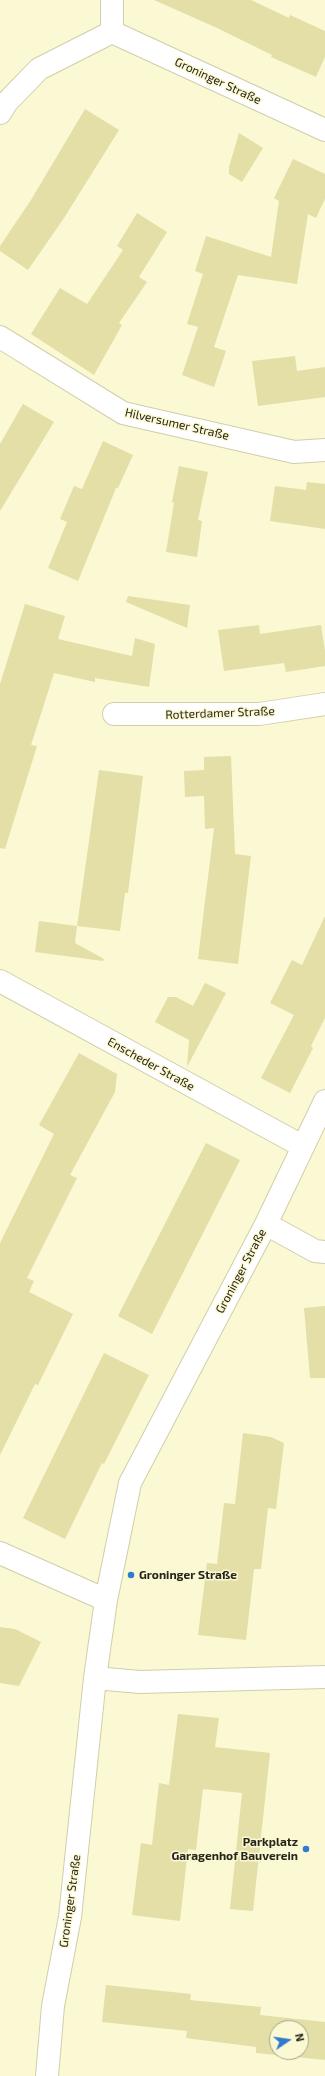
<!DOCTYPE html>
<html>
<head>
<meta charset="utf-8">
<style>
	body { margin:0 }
	#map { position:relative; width:325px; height:2076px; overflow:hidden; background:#fbf8d4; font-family:"Exo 2",sans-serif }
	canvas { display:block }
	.north { position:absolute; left:269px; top:2020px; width:40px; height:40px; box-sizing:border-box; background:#fbf8d4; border:1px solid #a6a488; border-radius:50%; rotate:77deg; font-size:11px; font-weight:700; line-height:16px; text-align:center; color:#262517 }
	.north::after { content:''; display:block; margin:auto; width:14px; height:18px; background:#2f7ccc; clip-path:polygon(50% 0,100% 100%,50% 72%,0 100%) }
</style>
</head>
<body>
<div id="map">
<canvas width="325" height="2076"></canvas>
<div class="north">N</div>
</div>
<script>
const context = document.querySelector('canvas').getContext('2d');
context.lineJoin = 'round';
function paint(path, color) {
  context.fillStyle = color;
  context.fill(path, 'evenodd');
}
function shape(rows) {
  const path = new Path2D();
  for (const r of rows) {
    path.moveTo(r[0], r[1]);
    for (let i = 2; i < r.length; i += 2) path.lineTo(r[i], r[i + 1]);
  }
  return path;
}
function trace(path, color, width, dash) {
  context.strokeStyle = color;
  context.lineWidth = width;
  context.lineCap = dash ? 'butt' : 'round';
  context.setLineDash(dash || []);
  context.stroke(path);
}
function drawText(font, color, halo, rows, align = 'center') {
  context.font = font + ' "Exo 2",sans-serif';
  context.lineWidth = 3;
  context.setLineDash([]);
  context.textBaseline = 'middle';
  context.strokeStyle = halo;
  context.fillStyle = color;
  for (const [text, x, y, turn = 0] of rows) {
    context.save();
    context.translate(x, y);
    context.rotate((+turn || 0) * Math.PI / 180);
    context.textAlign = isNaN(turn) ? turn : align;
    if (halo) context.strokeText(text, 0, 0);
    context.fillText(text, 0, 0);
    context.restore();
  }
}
const building = shape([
	[154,0,251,0,289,18,290,15,325,31,325,57,316,77,271,57,272,55,215,27],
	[85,109,119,130,64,218,28,270,0,251,0,246,31,200],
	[239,133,263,148,242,182,229,174,229,167],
	[293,159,325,174,325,199,316,218,308,214,297,284,238,275,214,347,226,351,214,387,182,375,198,327,187,324,203,274,195,271,206,236,271,257,279,201,274,198],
	[137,213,167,232,139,277,147,282,119,323,122,325,94,375,31,334,60,288,87,304,123,250,117,246],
	[295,356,297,371,325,367,325,397,258,406,252,361],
	[23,404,54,422,0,511,0,444],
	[103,441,133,455,118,488,116,488,78,581,48,568,67,522,60,519,74,486,82,489],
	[179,466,208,472,198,520,202,521,197,557,166,552,174,503,172,502],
	[307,482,325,484,325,529,270,521,275,486,306,490],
	[128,596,190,605,187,628,126,602],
	[25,604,65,616,58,639,132,656,135,638,155,644,149,687,95,678,95,682,54,673,31,745,37,746,5,849,0,848,0,684],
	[259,625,260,634,321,625,325,651,325,666,286,672,284,663,224,671,218,630],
	[231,756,235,854,251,856,238,964,198,959,214,828,205,829,204,796,185,797,184,771,204,770,204,757],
	[99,770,143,776,128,893,125,893,120,931,77,926],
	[325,916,325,1018,311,1046,313,1048,290,1093,261,1078,294,1015,270,1003,292,960,302,965],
	[39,921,77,926,75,943,104,959,103,961,35,952],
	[205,983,226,993,187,1067,189,1040,155,1022,168,997,176,997,193,1006],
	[79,1053,117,1074,115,1092,70,1175,77,1178,27,1278,34,1281,29,1292,73,1314,38,1385,35,1384,0,1455,0,1243,54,1134,39,1125],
	[206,1143,240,1160,152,1334,118,1316],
	[325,1306,325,1378,310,1378,304,1308],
	[104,1353,149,1375,104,1464,102,1463,65,1539,23,1518],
	[243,1433,271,1437,284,1443,276,1509,268,1508,261,1569,254,1569,246,1640,198,1635,207,1563,217,1564,224,1503,235,1504],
	[0,1627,15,1629,41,1642,19,1686,0,1683],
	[178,1714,219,1718,215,1747,270,1753,253,1911,230,1909,242,1793,203,1789,196,1850,188,1849,180,1921,132,1915,141,1843,152,1845,159,1783,169,1785],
	[106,1985,191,1994,190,2000,261,2007,260,2015,325,2022,325,2060,256,2053,256,2047,186,2038,187,2031,102,2022],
	[277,2028,301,2028,301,2052,277,2052]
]);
const minor = shape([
	[112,32,325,130],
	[112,32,112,0],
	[0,113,7,102,39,69,112,32],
	[0,337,123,413,294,452,325,450],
	[114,714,259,714,325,704],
	[0,981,302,1146],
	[266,1224,315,1251,325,1252],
	[0,1553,106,1600],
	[95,1678,140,1682,325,1677],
	[47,2076,53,2006,70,1917,95,1678,106,1600,130,1483,266,1224,325,1101]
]);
const markers = [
	[131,1575,4,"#2f7ccc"],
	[306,1849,4,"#2f7ccc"]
];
const streetNames = [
	["Groninger Straße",218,81,25],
	["Hilversumer Straße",177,424,13],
	["Rotterdamer Straße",220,713,-2],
	["Enscheder Straße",151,1064,29],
	["Groninger Straße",241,1271,-62],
	["Groninger Straße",70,1901,-82]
];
const poiNames = [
	["Groninger Straße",139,1575],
	["Parkplatz",298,1842,"right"],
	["Garagenhof Bauverein",298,1856,"right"]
];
paint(building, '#e3dfa7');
trace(minor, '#d1ceab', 24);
trace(minor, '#fff', 22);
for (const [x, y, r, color] of markers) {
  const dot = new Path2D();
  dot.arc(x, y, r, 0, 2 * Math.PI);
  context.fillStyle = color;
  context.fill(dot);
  trace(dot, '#fbf8d4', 1.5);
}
drawText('12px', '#262517', '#fbf8d4', streetNames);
drawText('bold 12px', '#262517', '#fbf8d4', poiNames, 'left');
</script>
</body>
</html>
